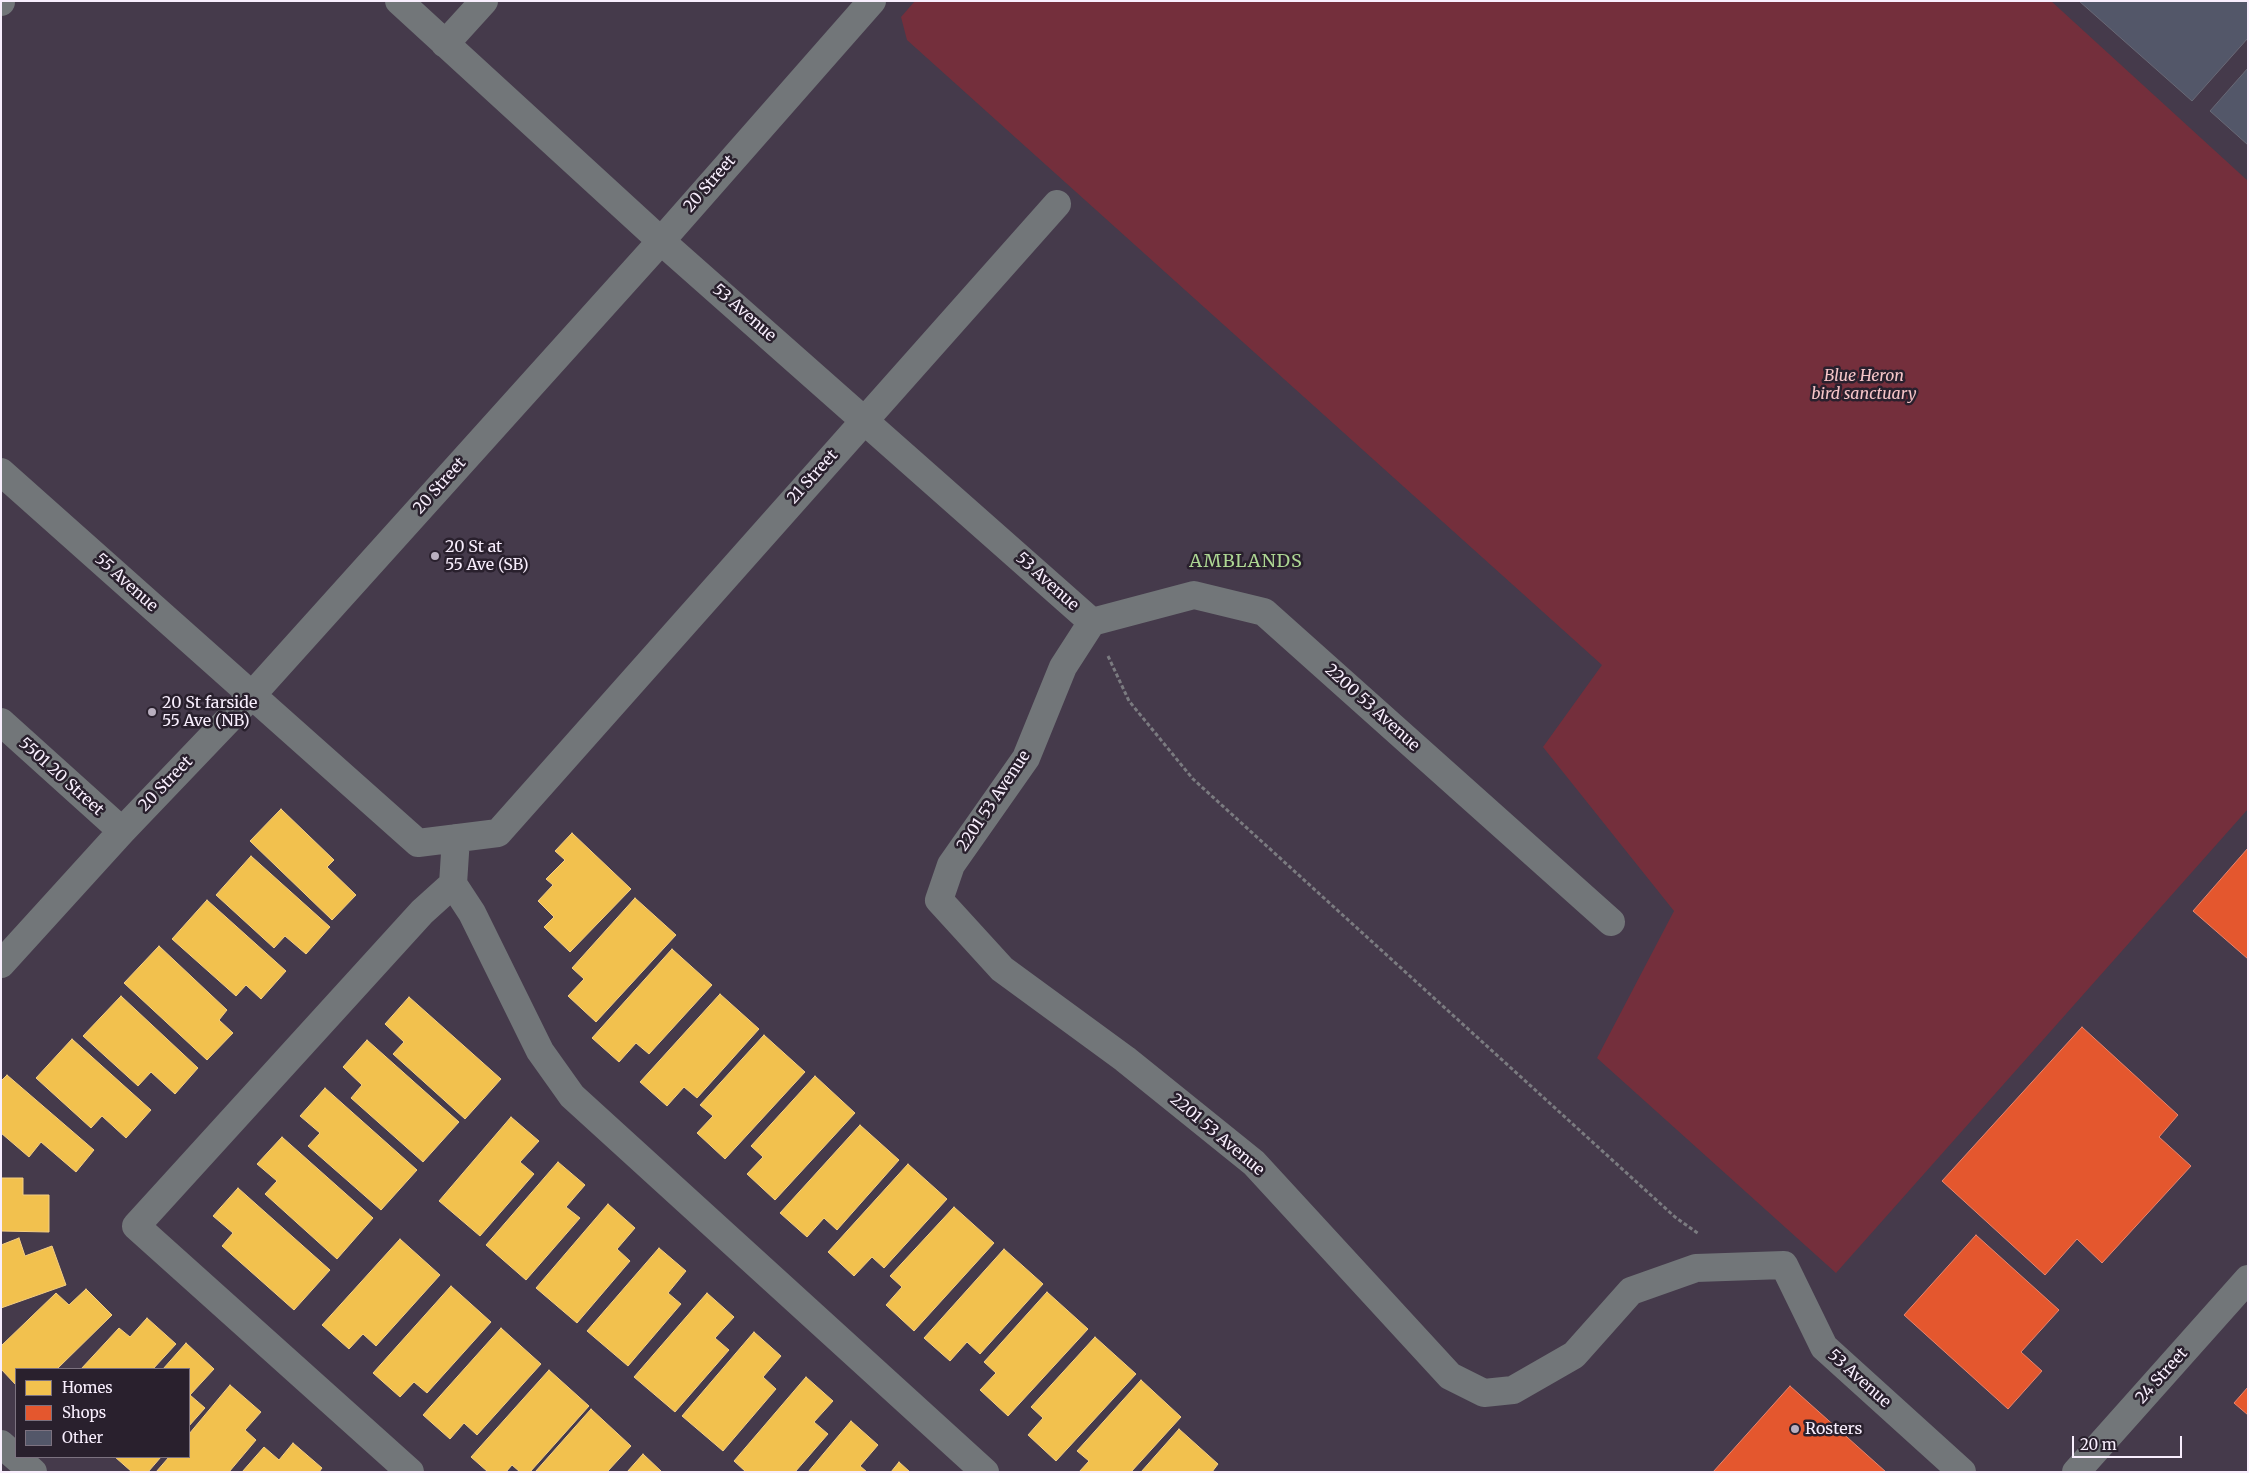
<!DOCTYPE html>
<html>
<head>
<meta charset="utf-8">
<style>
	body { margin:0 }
	#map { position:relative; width:2249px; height:1473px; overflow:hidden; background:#453a4b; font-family:Merriweather,serif }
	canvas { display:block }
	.frame { position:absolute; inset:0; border:2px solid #f8eefd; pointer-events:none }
	.legend { position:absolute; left:15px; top:1368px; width:175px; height:90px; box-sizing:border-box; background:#29202d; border:1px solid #7c7280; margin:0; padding:6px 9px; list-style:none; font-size:15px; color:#f8eefd }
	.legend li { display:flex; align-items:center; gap:10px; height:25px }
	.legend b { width:25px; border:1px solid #7c7280 }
	.scale { position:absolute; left:2072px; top:1436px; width:110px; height:22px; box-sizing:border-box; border:2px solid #f8eefd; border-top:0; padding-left:6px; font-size:15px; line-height:18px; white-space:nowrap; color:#f8eefd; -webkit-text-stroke:4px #29202d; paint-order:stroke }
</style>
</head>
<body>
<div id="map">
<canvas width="2249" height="1473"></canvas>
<div class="frame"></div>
<ul class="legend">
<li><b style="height:14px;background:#f2c14e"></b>Homes</li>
<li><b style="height:14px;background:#e4572e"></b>Shops</li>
<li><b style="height:14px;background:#535769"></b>Other</li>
</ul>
<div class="scale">20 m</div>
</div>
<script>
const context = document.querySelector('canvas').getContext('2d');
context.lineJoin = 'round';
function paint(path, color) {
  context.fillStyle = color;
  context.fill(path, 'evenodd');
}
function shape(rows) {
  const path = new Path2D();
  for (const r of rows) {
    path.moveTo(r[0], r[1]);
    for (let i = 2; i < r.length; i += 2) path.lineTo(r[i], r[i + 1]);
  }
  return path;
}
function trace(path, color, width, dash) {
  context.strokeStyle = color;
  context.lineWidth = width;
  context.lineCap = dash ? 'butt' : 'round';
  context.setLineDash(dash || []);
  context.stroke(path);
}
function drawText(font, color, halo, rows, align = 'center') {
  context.font = font + ' Merriweather,serif';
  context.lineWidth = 5;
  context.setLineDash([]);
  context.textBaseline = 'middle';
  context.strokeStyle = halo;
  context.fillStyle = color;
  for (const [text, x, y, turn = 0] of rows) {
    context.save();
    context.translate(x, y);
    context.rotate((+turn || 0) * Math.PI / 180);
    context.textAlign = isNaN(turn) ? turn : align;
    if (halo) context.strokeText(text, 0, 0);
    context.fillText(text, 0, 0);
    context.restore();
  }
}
const green = shape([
	[915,1,2051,1,2248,181,2248,809,1836,1273,1597,1058,1674,911,1543,747,1602,665,907,40,901,17]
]);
const homes = shape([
	[281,809,334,860,327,867,356,895,332,920,250,841,281,809],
	[572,833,631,889,570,952,544,927,554,917,538,901,553,885,546,879,565,860,555,851,572,833],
	[251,856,330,927,306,954,285,936,274,948,216,895,251,856],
	[635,898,676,935,596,1022,568,996,584,979,572,968,635,898],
	[207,900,286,971,261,999,246,985,236,996,172,939,207,900],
	[159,946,227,1010,219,1020,233,1033,207,1060,124,983,159,946],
	[672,949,712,985,649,1054,636,1043,619,1062,592,1038,672,949],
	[720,994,759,1029,697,1098,684,1087,667,1106,640,1082,720,994],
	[121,996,198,1068,175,1094,151,1072,138,1086,83,1036,121,996],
	[409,997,501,1079,465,1119,393,1054,404,1042,385,1024,409,997],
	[764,1035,805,1072,725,1159,697,1133,713,1116,700,1105,764,1035],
	[72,1039,151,1110,126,1138,102,1116,91,1128,36,1078,72,1039],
	[367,1040,459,1122,423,1162,351,1098,362,1085,343,1067,367,1040],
	[7,1075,94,1150,76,1172,41,1142,29,1157,1,1133,1,1081,7,1075],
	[815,1076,855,1113,775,1200,747,1174,763,1157,751,1146,815,1076],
	[325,1088,417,1170,381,1210,308,1146,320,1133,300,1116,325,1088],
	[511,1117,539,1141,520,1162,534,1174,480,1236,439,1201,511,1117],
	[860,1125,899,1160,837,1230,824,1218,807,1237,780,1213,860,1125],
	[282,1137,373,1218,337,1259,265,1194,277,1181,257,1164,282,1137],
	[558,1162,585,1185,566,1207,580,1218,526,1280,486,1245,558,1162],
	[908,1164,947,1199,884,1268,872,1257,854,1276,828,1252,908,1164],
	[1,1178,23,1178,23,1195,49,1195,49,1232,1,1231,1,1178],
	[238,1188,330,1270,294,1310,222,1246,233,1233,213,1216,238,1188],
	[608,1204,635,1228,617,1249,630,1261,577,1323,536,1288,608,1204],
	[954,1207,994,1243,914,1331,886,1305,902,1287,890,1276,954,1207],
	[19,1238,25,1256,52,1246,66,1285,1,1308,1,1245,19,1238],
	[400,1239,440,1275,376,1346,363,1334,349,1349,322,1325,400,1239],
	[659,1248,686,1271,668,1293,681,1304,628,1366,587,1331,659,1248],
	[1004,1249,1043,1284,980,1354,967,1342,950,1361,924,1338,1004,1249],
	[451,1286,491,1322,427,1393,414,1382,400,1397,373,1373,451,1286],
	[86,1289,112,1315,57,1369,16,1369,16,1385,1,1369,1,1346,56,1293,69,1305,86,1289],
	[1047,1292,1088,1329,1008,1416,980,1390,996,1373,984,1362,1047,1292],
	[707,1293,734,1317,715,1338,729,1350,675,1412,634,1377,707,1293],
	[147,1318,176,1344,153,1369,81,1369,119,1328,130,1337,147,1318],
	[501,1328,541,1364,477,1435,464,1423,450,1439,423,1415,501,1328],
	[754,1332,781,1356,763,1377,776,1389,723,1451,682,1416,754,1332],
	[1095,1337,1136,1374,1056,1461,1028,1435,1043,1418,1031,1407,1095,1337],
	[186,1343,214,1369,190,1395,205,1408,189,1426,189,1369,163,1369,186,1343],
	[549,1370,589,1406,530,1472,520,1472,512,1465,506,1472,488,1472,471,1457,549,1370],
	[806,1377,833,1401,814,1422,828,1434,795,1472,746,1472,734,1461,806,1377],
	[1141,1380,1181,1417,1131,1472,1079,1472,1089,1461,1077,1451,1141,1380],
	[230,1385,261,1412,245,1430,256,1440,229,1472,156,1472,169,1457,189,1457,189,1434,230,1385],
	[591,1409,631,1446,607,1472,535,1472,591,1409],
	[851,1421,878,1445,860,1466,867,1472,808,1472,851,1421],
	[1179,1429,1218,1464,1212,1472,1141,1472,1179,1429],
	[293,1443,322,1468,319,1472,242,1472,264,1447,279,1460,293,1443],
	[643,1454,662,1472,627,1472,643,1454],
	[115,1457,161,1457,148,1472,132,1472,115,1457],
	[899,1462,910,1472,891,1472,899,1462]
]);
const shops = shape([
	[2248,848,2248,959,2193,911,2248,848],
	[2082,1027,2178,1115,2159,1137,2191,1166,2102,1263,2077,1239,2045,1275,1942,1181,2082,1027],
	[1976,1235,2059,1310,2021,1352,2042,1371,2008,1409,1904,1315,1976,1235],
	[1790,1386,1886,1472,1713,1472,1790,1386],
	[2248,1387,2248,1415,2234,1403,2248,1387]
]);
const building = shape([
	[2079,1,2248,1,2248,38,2192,101,2079,1],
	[2248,68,2248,145,2210,111,2248,68]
]);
const path = shape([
	[1108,656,1129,701,1193,779,1675,1217,1699,1234]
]);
const minor = shape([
	[399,1,661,241,1092,622],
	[1,2,1,1],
	[445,44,484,1],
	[1,472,418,843,498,833,1057,204],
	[1092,622,1063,667,1026,758,951,865,939,900,1002,969,1125,1059,1254,1163,1450,1376,1484,1393,1513,1390,1574,1355,1631,1291,1696,1268,1784,1265,1824,1347,1962,1472],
	[1092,622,1194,595,1264,612,1611,922],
	[1,722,122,831],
	[456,838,453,884,472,913,540,1051,572,1096,985,1472],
	[1,964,122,831,252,695,661,241,872,1],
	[1,1444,33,1472],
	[410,1472,136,1226,422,912,453,884],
	[2076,1472,2248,1279]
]);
const markers = [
	[435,556,5,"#b9afbf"],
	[152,712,5,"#b9afbf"],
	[1795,1429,5,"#b9afbf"]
];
const streetNames = [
	["20 Street",710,184,-49],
	["53 Avenue",744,313,41],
	["21 Street",813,477,-48],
	["20 Street",440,486,-48],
	["53 Avenue",1047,582,42],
	["55 Avenue",126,583,42],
	["2200 53 Avenue",1372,708,42],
	["5501 20 Street",61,777,42],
	["20 Street",166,784,-46],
	["2201 53 Avenue",994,801,-56],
	["2201 53 Avenue",1217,1135,40],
	["24 Street",2162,1376,-48],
	["53 Avenue",1859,1379,42]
];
const parkNames = [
	["Blue Heron",1864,376],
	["bird sanctuary",1864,394]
];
const poiNames = [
	["20 St at",445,547],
	["55 Ave (SB)",445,565],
	["20 St farside",162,703],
	["55 Ave (NB)",162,721],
	["Rosters",1805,1429]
];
const neighbourhoodNames = [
	["AMBLANDS",1246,562]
];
paint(green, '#742f3c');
paint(homes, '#f2c14e');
trace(homes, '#f4ce82', 1);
paint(shops, '#e4572e');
trace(shops, '#ea846c', 1);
paint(building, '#535769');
trace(building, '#696976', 1);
trace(path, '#7b7b80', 3, [4, 2.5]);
trace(minor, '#727679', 28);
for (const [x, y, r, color] of markers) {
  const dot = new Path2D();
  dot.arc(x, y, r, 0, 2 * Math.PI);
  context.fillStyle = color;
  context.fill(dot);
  trace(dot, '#29202d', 2);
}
drawText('16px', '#f8eefd', '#29202d', streetNames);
drawText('italic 16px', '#f6c5c8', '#29202d', parkNames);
drawText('16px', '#f8eefd', '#29202d', poiNames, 'left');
context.letterSpacing = '1px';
drawText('18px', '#add693', '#29202d', neighbourhoodNames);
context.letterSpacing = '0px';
</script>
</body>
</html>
